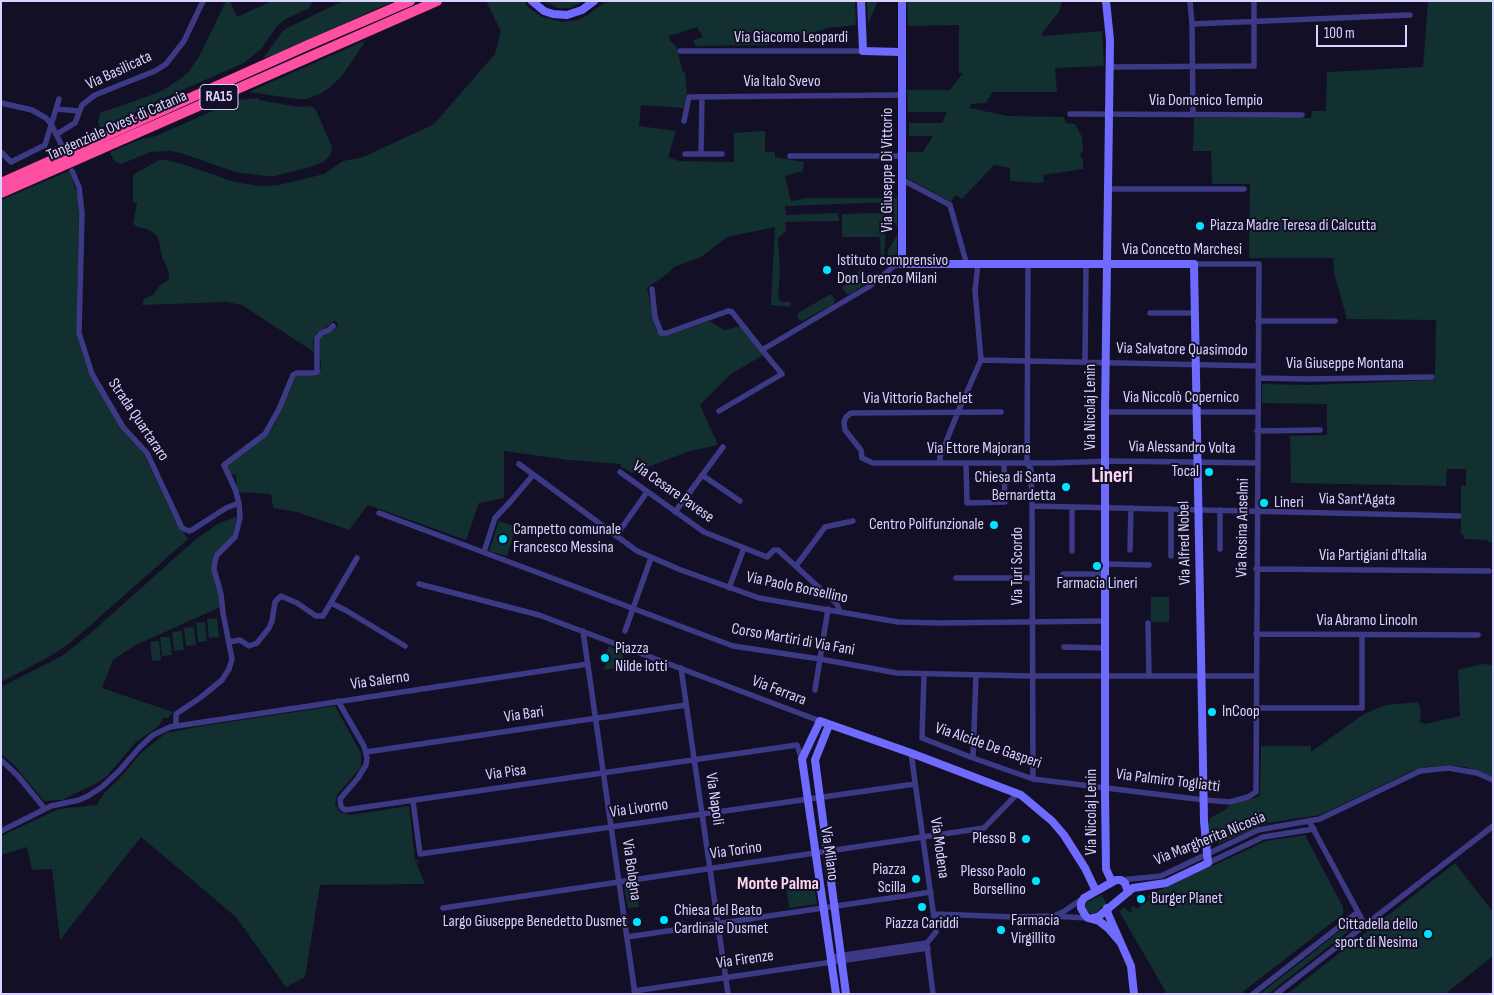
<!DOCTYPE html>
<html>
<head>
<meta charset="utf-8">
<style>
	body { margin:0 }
	#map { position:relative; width:1494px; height:995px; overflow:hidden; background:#130f26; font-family:"Sofia Sans Condensed",sans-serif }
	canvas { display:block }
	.frame { position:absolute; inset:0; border:2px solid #d9d4ff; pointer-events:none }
	.scale { position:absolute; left:1316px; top:25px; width:91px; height:22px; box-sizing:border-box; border:2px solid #d9d4ff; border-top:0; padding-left:6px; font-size:15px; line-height:18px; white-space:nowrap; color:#d9d4ff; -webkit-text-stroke:4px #130f26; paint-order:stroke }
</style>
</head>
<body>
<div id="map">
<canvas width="1494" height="995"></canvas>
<div class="frame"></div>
<div class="scale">100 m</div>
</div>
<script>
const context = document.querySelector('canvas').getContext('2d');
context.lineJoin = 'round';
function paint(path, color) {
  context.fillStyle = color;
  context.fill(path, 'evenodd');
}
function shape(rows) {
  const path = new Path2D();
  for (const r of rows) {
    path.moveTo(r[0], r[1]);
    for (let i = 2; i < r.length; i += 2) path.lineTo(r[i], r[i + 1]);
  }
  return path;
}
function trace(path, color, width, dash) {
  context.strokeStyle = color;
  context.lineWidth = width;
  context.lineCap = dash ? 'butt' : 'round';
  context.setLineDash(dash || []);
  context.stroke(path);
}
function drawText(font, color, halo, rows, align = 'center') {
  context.font = font + ' "Sofia Sans Condensed",sans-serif';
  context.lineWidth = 4;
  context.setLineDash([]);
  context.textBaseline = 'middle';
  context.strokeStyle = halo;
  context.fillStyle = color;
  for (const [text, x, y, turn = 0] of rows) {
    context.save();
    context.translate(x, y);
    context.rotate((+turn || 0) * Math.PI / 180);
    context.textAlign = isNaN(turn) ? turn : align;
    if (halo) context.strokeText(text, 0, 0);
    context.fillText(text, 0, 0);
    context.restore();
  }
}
const green = shape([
	[226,1,230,1,237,17,272,1,313,1,309,8,286,19,277,26,261,49,244,63,148,105,124,119,100,128,98,122,100,113,157,93,170,86,188,73,200,55],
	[343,1,394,1,271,56,263,58,282,32,287,28],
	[486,1,524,1,528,7,542,17,563,22,577,20,586,16,607,1,855,1,856,25,827,28,798,38,771,32,769,45,695,46,693,40,703,37,697,27,669,36,670,41,676,46,683,72,685,73,687,93,683,108,641,105,639,126,676,131,668,157,679,161,734,162,734,133,765,131,765,152,775,152,775,157,804,162,803,171,785,176,791,201,806,198,897,198,897,227,894,222,894,202,785,206,786,215,838,213,839,221,785,222,786,231,778,238,780,272,778,297,781,302,791,302,790,307,771,305,775,227,727,237,701,257,674,267,667,274,647,288,656,330,661,335,670,335,710,321,724,330,741,326,763,355,731,374,700,405,718,445,690,451,632,473,620,466,621,464,569,460,504,451,504,498,479,503,466,540,368,505,349,530,297,512,273,508,271,494,237,492,236,475,230,474,227,468,230,461,267,435,274,425,295,378,298,375,315,376,319,373,321,368,319,341,321,337,326,335,338,326,337,322,334,321,315,336,313,341,314,352,242,305,226,302,142,305,144,299,153,295,160,285,166,282,169,278,169,272,162,257,158,237,154,233,147,229,140,228,133,224,137,203,133,202,133,175,159,160,166,160,183,164,234,182,261,186,279,185,324,174,343,161,360,158,368,155,434,124,495,54,501,31],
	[542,1,584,1,570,8,558,8],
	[867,1,878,1,868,24,867,4],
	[907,1,1062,1,1059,12,1042,33,1043,36,1102,31,1104,66,1055,68,1057,92,992,92,986,103,971,104,969,108,1008,116,1064,117,1066,123,1075,124,1082,137,1083,152,1080,154,1083,160,1083,169,1043,175,1044,182,1035,183,1010,181,1010,168,994,165,962,199,955,195,951,202,907,178,907,152,923,152,933,136,909,136,909,123,942,123,947,112,908,112,907,90,950,90,963,73,959,73,959,25,908,26],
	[1428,1,1493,1,1493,542,1488,542,1488,540,1464,539,1463,534,1461,534,1461,486,1466,486,1466,469,1447,469,1446,486,1291,483,1290,436,1327,435,1327,404,1262,403,1262,384,1311,385,1435,380,1436,320,1347,319,1334,273,1333,258,1249,258,1250,184,1212,184,1211,151,1193,151,1194,118,1311,118,1312,111,1326,111,1327,72,1423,67],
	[366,40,342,76,329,88,320,94,307,99,297,99,249,92],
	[258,98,259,100,292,106,299,107,308,106,315,108,332,147,331,153,328,158,323,162,310,167,275,176,267,176,235,172,181,153,170,151,151,152,121,164,114,161,110,152,139,140,156,136,226,105,240,100],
	[69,171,78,196,79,213,77,336,90,376,126,435,142,450,174,518,188,539,69,644,47,658,1,682,1,200],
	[880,213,884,214,886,219,884,258,881,259,880,237,842,237,842,214],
	[897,235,897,254,887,266,888,250],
	[861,270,867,283,850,294,846,294,842,287,859,277,857,272],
	[831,294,835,299,834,304,802,321,797,318,798,313],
	[237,516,232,537,215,555,220,607,134,646,113,660,102,688,173,712,168,718,163,718,159,726,136,742,108,775,97,783,62,800,44,801,14,765,1,754,1,687,62,656,92,632,196,539,218,524],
	[499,521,516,527,507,556,489,551],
	[1151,597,1169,597,1169,622,1151,622],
	[217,618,219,637,209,638,207,619],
	[205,622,207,641,198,642,196,623],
	[194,627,196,645,186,646,184,628],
	[182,631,184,650,174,651,172,632],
	[170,637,172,655,162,656,160,637],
	[159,641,161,660,152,661,150,642],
	[609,646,622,652,624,667,603,670,610,657,605,655],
	[1482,664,1493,665,1493,777,1466,767,1448,765,1427,767,1414,770,1320,815,1267,823,1223,842,1218,843,1211,837,1208,826,1210,818,1228,808,1228,806,1260,796,1261,746,1311,746,1311,752,1364,714,1386,705,1418,702,1421,710,1420,722,1425,724,1460,716,1458,670],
	[335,706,361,753,361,767,337,795,335,804,337,808,340,812,350,815,409,806,415,860,422,860,416,862,425,884,320,885,305,977,286,987,236,917,141,837,60,940,52,869,32,870,27,847,1,855,1,836,59,809,97,805,104,793,118,780,142,752,166,733,196,727],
	[1305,835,1343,907,1343,914,1240,994,1167,994,1119,911,1125,907,1129,912,1132,912,1131,908,1133,906,1135,908,1139,908,1142,903,1150,900,1150,899,1147,896,1266,841],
	[1455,863,1493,912,1493,956,1445,994,1287,994],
	[813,881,817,904,789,908,786,885],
	[635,884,639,907,628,908,624,886],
	[1102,895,1106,903,1097,912,1093,914,1088,912,1085,907,1087,902],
	[1353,921,1355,926,1268,994,1260,994]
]);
const street = shape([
	[1190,1,1192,24,1193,114],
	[1192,24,1410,15],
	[680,51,863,51],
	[1109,67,1254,66,1254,1],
	[1,103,32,110,46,118,51,124,62,146],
	[56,109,59,99],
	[1070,114,1302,115],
	[684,121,689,97,901,95],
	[57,134,75,123,82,105,95,95,155,71,166,64,184,41,203,1],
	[1,152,11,162,45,145,56,109,79,111],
	[685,154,722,154],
	[701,154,702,97],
	[790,156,901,156],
	[72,171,79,187,82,213,79,333,92,374,123,427,147,453,182,528,189,531,192,530,226,508,239,503],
	[901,179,950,205,967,265],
	[1107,189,1244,189],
	[1028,264,1027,463,1031,469,1032,506,1033,779],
	[652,289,655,317,661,333,667,333,728,311,732,312,762,350,870,286,894,266,902,264],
	[1150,313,1195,313],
	[1258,321,1335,321],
	[981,360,1258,366],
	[1085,362,1086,264],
	[1258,378,1308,379,1432,377],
	[719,411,782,374,762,350],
	[1001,412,851,413,846,417,844,422,845,430,861,450,862,458,873,463,1054,463,1110,461,1258,463],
	[1105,412,1258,412],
	[1257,431,1320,430],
	[940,463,940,457,958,412,981,360,975,290,978,265],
	[966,463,967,503,1005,502,1004,463],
	[519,464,637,551,681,570,759,598,898,622,939,623,1106,621],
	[620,472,704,532,767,557,774,550,778,550,837,604,840,612],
	[702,475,740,501],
	[1032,506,1459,516],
	[1072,507,1072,551],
	[1220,510,1220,549],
	[675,512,723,447],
	[379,513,733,646,820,659,897,673,1031,676,1256,676],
	[616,536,647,492],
	[1130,550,1131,508],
	[484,552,495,518,511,501,533,475],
	[1171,556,1171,509],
	[1105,564,1149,565],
	[796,566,825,527,853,521],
	[1256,569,1489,571],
	[1063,574,1105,574],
	[956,578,1032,578],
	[419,584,539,615,820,721],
	[729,588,744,548],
	[331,603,347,611,405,646],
	[1148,623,1149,676],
	[583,631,635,994],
	[625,631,651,558],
	[1256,634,1478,635],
	[229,642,240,640,249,646,257,643,269,628,272,621,275,602,281,596,297,603,316,616,323,616,357,558],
	[1064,647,1106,648],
	[681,668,728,994],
	[924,674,922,738,973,758,1033,779,1204,800,1230,802,1248,797,1256,792,1259,264,1194,264],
	[815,690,828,609],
	[338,701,364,746,367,758,366,765,358,778,340,799,341,807,345,810,797,745,802,759],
	[1255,708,1362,708,1362,635],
	[176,725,176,714,200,698,222,680,229,669,232,659,223,613,221,594,214,569,215,561,217,555,235,537,240,518,239,503,235,489,224,465,265,434,279,409,293,375,297,373,314,373,317,372,317,338,322,333,329,330,333,326],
	[366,752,686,705],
	[911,753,936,932,927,943],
	[973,758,976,675],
	[1,760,18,776,45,809],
	[413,801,420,854,915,784],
	[1309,821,1365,925],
	[1,831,51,806,79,800,88,796,102,787,119,771,140,747,153,735,170,727,588,664],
	[1208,863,1263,837,1314,829],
	[1121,880,1161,876,1258,830,1320,819,1420,771,1449,768,1477,773,1493,780],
	[443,908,984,828,1018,793],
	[935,914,1013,917,1050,916,1088,918],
	[1056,915,1063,912,1082,899],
	[627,937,931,892],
	[927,946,933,994],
	[831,957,927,943],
	[634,991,928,948],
	[1253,994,1358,912],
	[1276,994,1493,826]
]);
const secondary = shape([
	[532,1,544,11,553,14,567,15,582,10,594,1],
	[861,1,863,51,901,52],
	[902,1,902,264,1194,264,1204,821,1208,863,1166,883,1133,888,1098,917,1093,918],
	[1106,1,1110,40,1105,412,1105,793,1106,869,1112,882],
	[829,725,815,760,846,994],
	[1107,908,1108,914,1131,966,1134,994],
	[1120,942,1108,928,1099,921,1088,918,1085,915,1081,908,1081,903,1084,898,1116,880,1121,880,1125,883,1128,892],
	[836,994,802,759,820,721,911,753,1021,795,1052,821,1064,835,1085,868,1096,891]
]);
const highway = shape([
	[1,183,308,45,410,1],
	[1,193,437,1]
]);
const markers = [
	[1200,226,5,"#00e5ff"],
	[827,270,5,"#00e5ff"],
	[1209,472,5,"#00e5ff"],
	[1066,487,5,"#00e5ff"],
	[1264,503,5,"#00e5ff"],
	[994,525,5,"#00e5ff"],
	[503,539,5,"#00e5ff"],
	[1097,566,5,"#00e5ff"],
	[605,658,5,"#00e5ff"],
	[1212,712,5,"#00e5ff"],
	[1026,839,5,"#00e5ff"],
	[916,879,5,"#00e5ff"],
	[1036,881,5,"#00e5ff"],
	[1141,899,5,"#00e5ff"],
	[922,907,5,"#00e5ff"],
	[664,920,5,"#00e5ff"],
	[637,922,5,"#00e5ff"],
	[1001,930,5,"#00e5ff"],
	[1428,934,5,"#00e5ff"]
];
const shields = [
	[219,97,38]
];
const shieldNames = [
	["RA15",219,97]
];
const streetNames = [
	["Via Giacomo Leopardi",791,38],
	["Via Basilicata",119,71,-25],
	["Via Italo Svevo",782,82],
	["Via Domenico Tempio",1206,101],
	["Tangenziale Ovest di Catania",117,126,-24],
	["Via Giuseppe Di Vittorio",888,170,-90],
	["Via Concetto Marchesi",1182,250],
	["Via Salvatore Quasimodo",1182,350,1],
	["Via Giuseppe Montana",1345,364],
	["Via Niccolò Copernico",1181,398],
	["Via Vittorio Bachelet",918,399],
	["Via Nicolaj Lenin",1091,407,-90],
	["Strada Quartararo",138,420,56],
	["Via Alessandro Volta",1182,448,1],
	["Via Ettore Majorana",979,449],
	["Via Cesare Pavese",673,492,35],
	["Via Sant'Agata",1357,500,1],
	["Via Rosina Anselmi",1243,528,-89],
	["Via Alfred Nobel",1185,543,-91],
	["Via Partigiani d'Italia",1373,556],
	["Via Turi Scordo",1018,566,-90],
	["Via Paolo Borsellino",797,588,12],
	["Via Abramo Lincoln",1367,621],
	["Corso Martiri di Via Fani",793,640,10],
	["Via Salerno",380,681,-8],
	["Via Ferrara",779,691,21],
	["Via Bari",524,715,-8],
	["Via Alcide De Gasperi",988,746,19],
	["Via Pisa",506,773,-8],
	["Via Palmiro Togliatti",1168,781,7],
	["Via Napoli",714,799,82],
	["Via Livorno",639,809,-8],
	["Via Nicolaj Lenin",1092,812,-90],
	["Via Margherita Nicosia",1210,839,-22],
	["Via Modena",939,848,82],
	["Via Torino",736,851,-8],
	["Via Milano",829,854,82],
	["Via Bologna",631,870,82],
	["Via Firenze",745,960,-8]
];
const poiNames = [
	["Piazza Madre Teresa di Calcutta",1210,226],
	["Istituto comprensivo",837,261],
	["Don Lorenzo Milani",837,279],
	["Tocal",1199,472,"right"],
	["Chiesa di Santa",1056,478,"right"],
	["Bernardetta",1056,496,"right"],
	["Lineri",1274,503],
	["Centro Polifunzionale",984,525,"right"],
	["Campetto comunale",513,530],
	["Francesco Messina",513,548],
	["Farmacia Lineri",1097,584,"center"],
	["Piazza",615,649],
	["Nilde Iotti",615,667],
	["InCoop",1222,712],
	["Plesso B",1016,839,"right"],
	["Piazza",906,870,"right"],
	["Scilla",906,888,"right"],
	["Plesso Paolo",1026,872,"right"],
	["Borsellino",1026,890,"right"],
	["Burger Planet",1151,899],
	["Chiesa del Beato",674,911],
	["Cardinale Dusmet",674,929],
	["Farmacia",1011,921],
	["Virgillito",1011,939],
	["Largo Giuseppe Benedetto Dusmet",627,922,"right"],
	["Piazza Cariddi",922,924,"center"],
	["Cittadella dello",1418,925,"right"],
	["sport di Nesima",1418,943,"right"]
];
const neighbourhoodNames = [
	["Monte Palma",778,884]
];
const districtNames = [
	["Lineri",1112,477]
];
paint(green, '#12302f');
trace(street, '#3d3a85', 5.5);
trace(secondary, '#6f6bff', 8);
trace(highway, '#ff4fa3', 10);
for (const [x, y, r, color] of markers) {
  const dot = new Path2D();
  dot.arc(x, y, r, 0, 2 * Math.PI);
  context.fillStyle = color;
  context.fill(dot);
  trace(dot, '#130f26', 2);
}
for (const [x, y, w] of shields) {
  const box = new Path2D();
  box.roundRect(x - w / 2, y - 12.5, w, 25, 4);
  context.fillStyle = '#130f26';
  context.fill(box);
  trace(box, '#d9d4ff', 1);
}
drawText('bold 15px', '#d9d4ff', null, shieldNames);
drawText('16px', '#d9d4ff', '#130f26', streetNames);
drawText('16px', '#d9d4ff', '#130f26', poiNames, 'left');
drawText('bold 18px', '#ffd6f0', '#130f26', neighbourhoodNames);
drawText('bold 21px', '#ffd6f0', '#130f26', districtNames);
</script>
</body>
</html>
